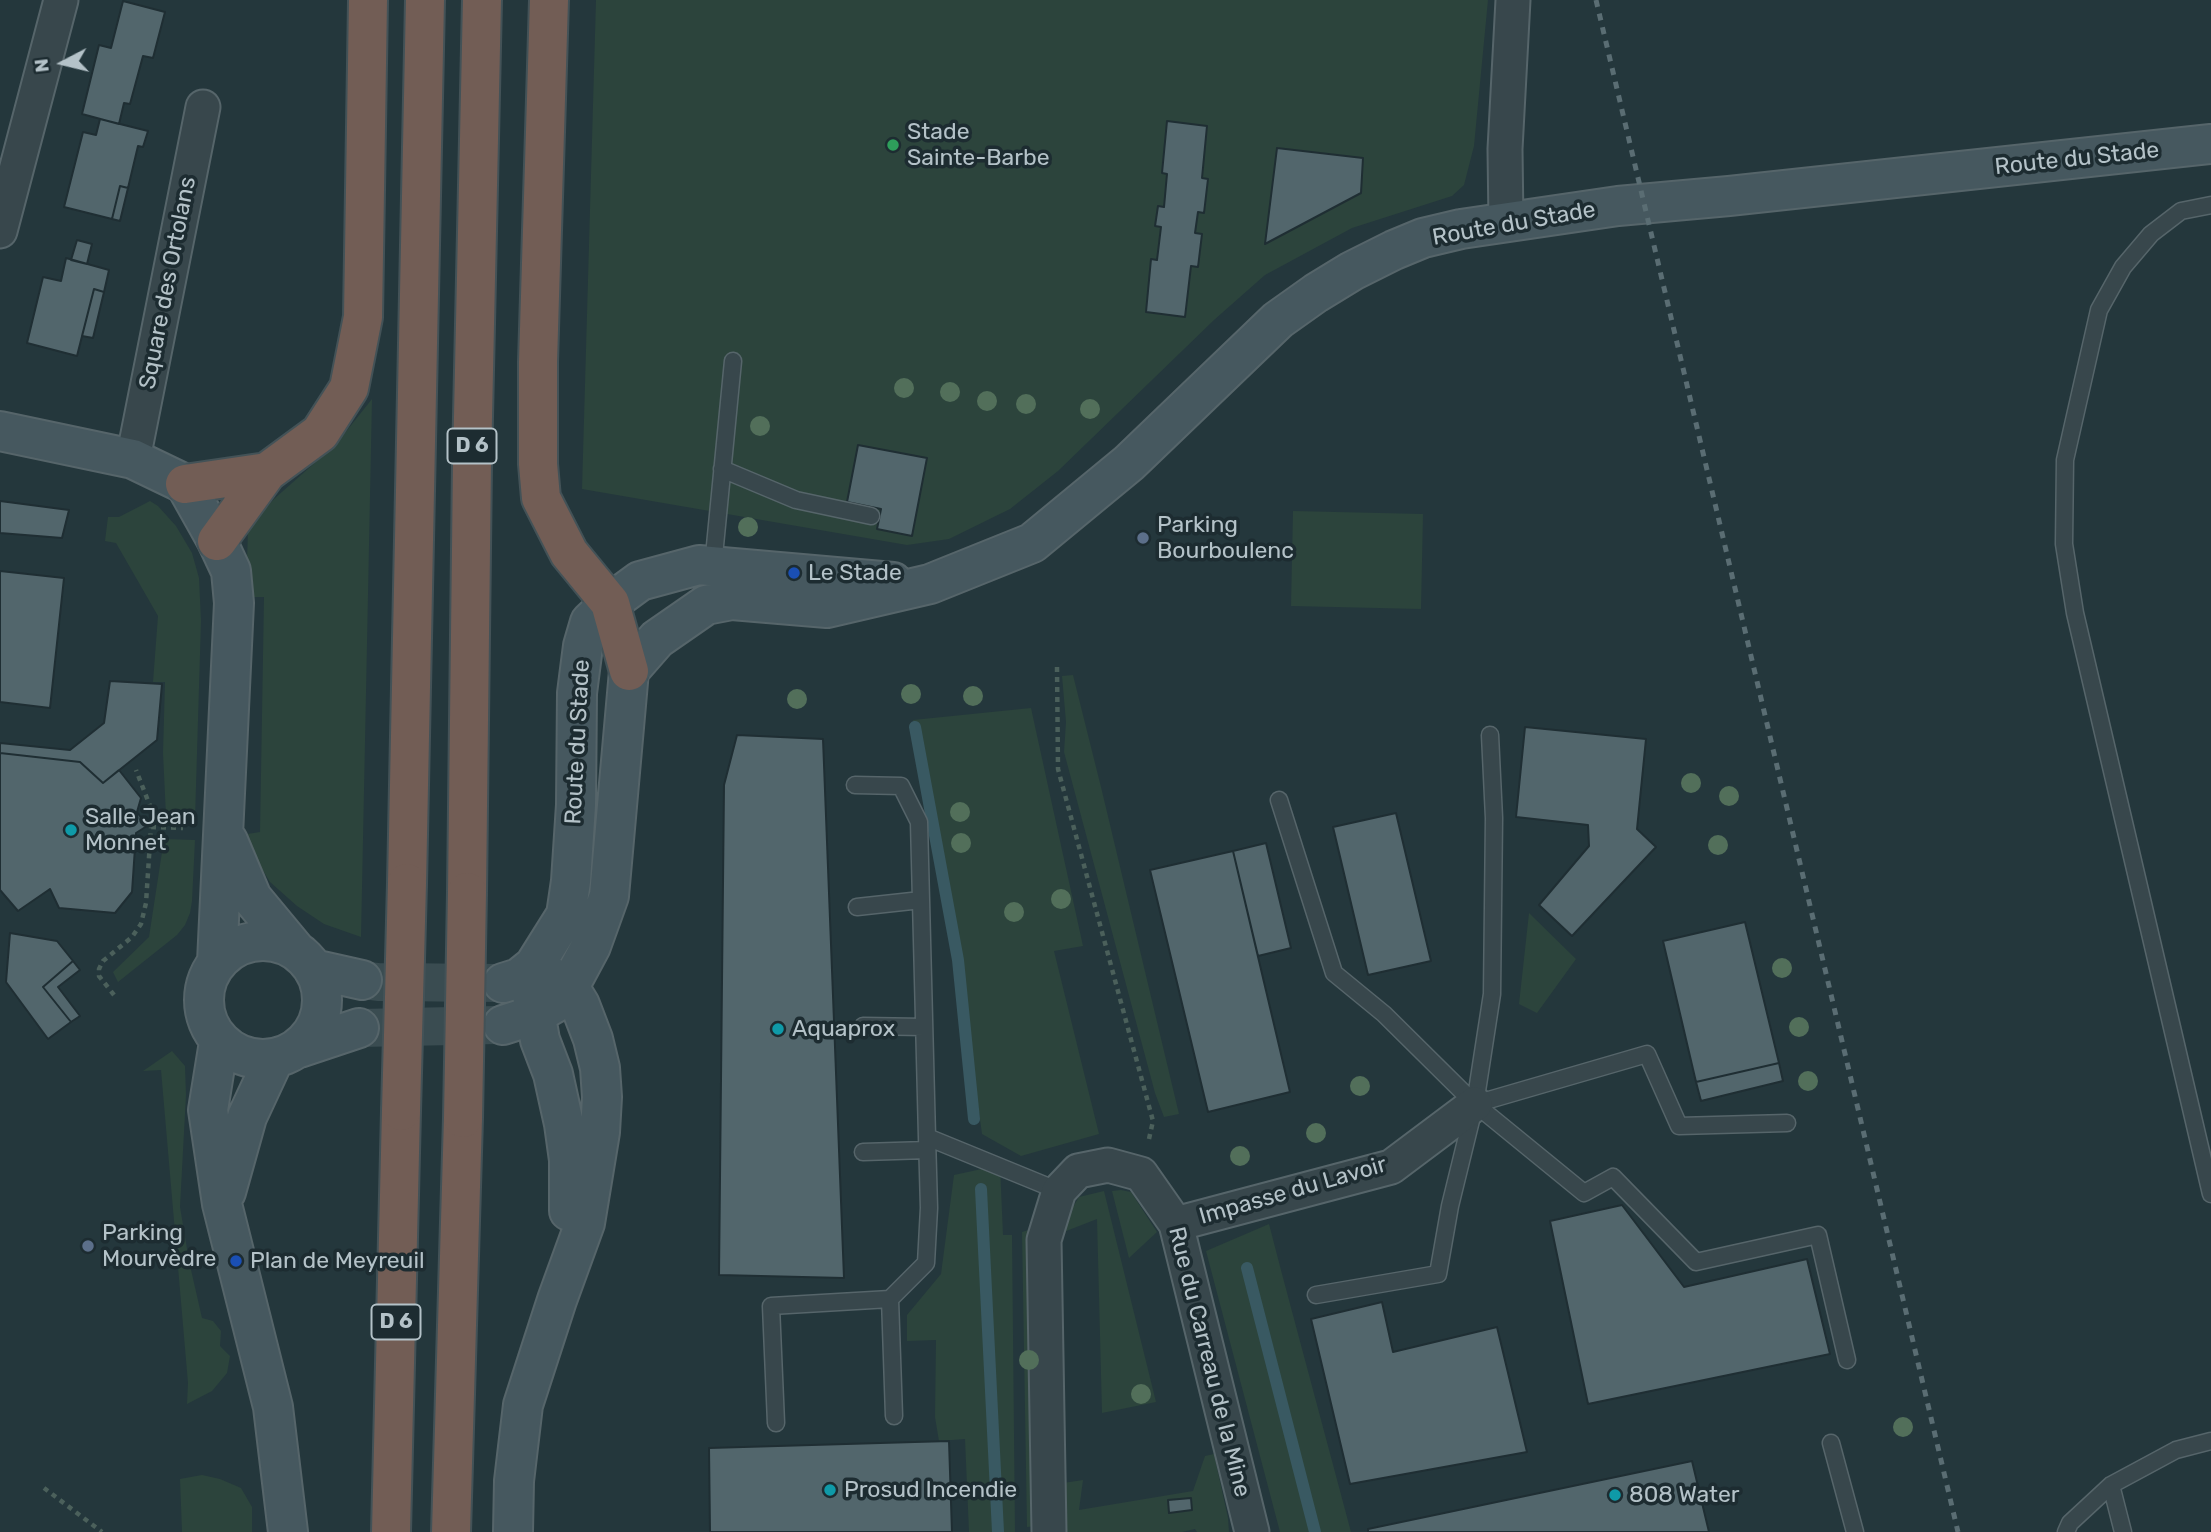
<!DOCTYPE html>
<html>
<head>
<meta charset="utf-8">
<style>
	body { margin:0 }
	#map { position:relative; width:2211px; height:1532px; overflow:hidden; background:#24373c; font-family:Rubik,sans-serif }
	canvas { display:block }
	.north { position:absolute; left:28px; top:28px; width:70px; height:70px; -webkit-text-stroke:5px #1d2c31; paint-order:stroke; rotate:263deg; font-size:19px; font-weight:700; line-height:28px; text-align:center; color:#b4c2c8 }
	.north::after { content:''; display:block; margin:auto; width:24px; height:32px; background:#b4c2c8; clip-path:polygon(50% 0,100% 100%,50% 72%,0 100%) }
</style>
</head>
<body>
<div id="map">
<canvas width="2211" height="1532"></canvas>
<div class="north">N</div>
</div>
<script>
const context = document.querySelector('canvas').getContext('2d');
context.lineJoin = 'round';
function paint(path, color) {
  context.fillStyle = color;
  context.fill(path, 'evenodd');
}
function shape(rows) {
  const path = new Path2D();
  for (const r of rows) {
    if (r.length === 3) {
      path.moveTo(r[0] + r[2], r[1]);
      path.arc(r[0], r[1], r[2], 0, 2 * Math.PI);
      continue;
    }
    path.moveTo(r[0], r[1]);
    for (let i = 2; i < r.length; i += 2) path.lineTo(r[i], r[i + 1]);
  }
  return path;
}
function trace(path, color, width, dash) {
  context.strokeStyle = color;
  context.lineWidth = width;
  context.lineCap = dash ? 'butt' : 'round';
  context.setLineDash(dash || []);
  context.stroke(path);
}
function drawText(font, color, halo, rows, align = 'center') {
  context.font = font + ' Rubik,sans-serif';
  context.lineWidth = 7;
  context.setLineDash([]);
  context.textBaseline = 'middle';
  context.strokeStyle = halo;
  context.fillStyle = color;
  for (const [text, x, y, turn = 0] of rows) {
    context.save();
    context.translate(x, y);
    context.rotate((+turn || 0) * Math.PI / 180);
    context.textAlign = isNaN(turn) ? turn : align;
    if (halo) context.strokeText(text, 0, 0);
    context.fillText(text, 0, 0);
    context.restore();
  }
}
const green = shape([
	[596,0,1488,0,1474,146,1464,185,1452,196,1352,228,1265,275,1214,320,1058,471,1010,509,949,539,907,545,582,489],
	[372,399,361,937,324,924,297,906,270,882,241,835,260,832,264,597,246,597,248,528,274,499,336,444],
	[150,501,158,506,176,526,192,553,199,578,201,621,195,819,166,816,163,753,165,682,153,682,158,616,116,543,105,541,108,517,119,517],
	[1293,511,1423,514,1421,609,1291,606],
	[1073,675,1101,787,1179,1114,1164,1117,1155,1093,1064,752,1066,722,1062,676],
	[1031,708,1083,946,1054,951,1099,1134,1021,1156,982,1134,958,960,913,720],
	[164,839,195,840,192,901,190,913,185,925,177,935,118,982,113,972,149,937],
	[1529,913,1576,959,1537,1013,1519,1004],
	[172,1051,185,1066,186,1095,180,1207,189,1261,202,1318,213,1321,221,1331,220,1346,230,1356,227,1373,212,1391,187,1404,188,1383,161,1070,143,1071],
	[1000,1165,1003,1235,1012,1235,1015,1532,969,1532,965,1439,939,1441,935,1417,936,1340,907,1341,907,1315,941,1274,954,1175],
	[1121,1190,1131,1192,1157,1232,1129,1258,1112,1191],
	[1104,1191,1156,1402,1102,1413,1097,1219,1056,1235,1079,1197],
	[1269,1224,1282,1274,1351,1532,1280,1532,1206,1251],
	[1032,1229,1039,1526,1027,1527,1022,1232],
	[1214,1454,1228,1518,1229,1532,1197,1532,1195,1529,1182,1532,1064,1532,1063,1483,1083,1480,1079,1510,1193,1491,1205,1456],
	[202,1475,220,1479,241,1488,252,1507,252,1532,182,1532,180,1479]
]);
const stream = shape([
	[915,727,958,960,974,1119],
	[981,1189,998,1532],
	[1247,1268,1315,1532]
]);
const building = shape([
	[123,1,165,12,153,58,143,56,130,104,124,103,119,124,82,114,99,45,111,48,123,1],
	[100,119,148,131,143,147,138,146,128,188,120,186,112,219,64,207,83,132,96,135,100,119],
	[1167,121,1207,126,1202,178,1208,179,1204,213,1198,212,1195,233,1202,234,1198,267,1191,266,1185,317,1146,312,1151,259,1157,260,1161,227,1155,226,1158,206,1164,207,1167,174,1162,173,1167,121],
	[1277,148,1363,158,1361,193,1265,244,1277,148],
	[120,186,128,188,120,221,112,219,120,186],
	[77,240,92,244,87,264,71,260,77,240],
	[66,258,109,270,104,292,94,289,77,356,27,343,43,277,61,281,66,258],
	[94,289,104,292,93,338,82,336,94,289],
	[858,445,927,458,912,536,877,529,881,509,847,502,858,445],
	[0,501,69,510,62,538,0,533,0,501],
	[0,571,64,578,50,708,0,702,0,571],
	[110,681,162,684,157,740,103,783,80,762,0,753,0,743,70,750,104,723,110,681],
	[1525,727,1646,739,1637,829,1656,847,1572,936,1539,905,1589,846,1588,825,1516,817,1525,727],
	[737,735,823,739,844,1278,719,1275,724,785,737,735],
	[0,753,80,762,103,783,119,770,141,798,137,812,147,826,136,833,132,892,115,913,59,908,50,889,18,911,0,890,0,753],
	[1396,813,1431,961,1368,975,1333,827,1396,813],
	[1266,843,1291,948,1258,956,1233,851,1266,843],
	[1233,851,1290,1092,1208,1112,1150,870,1233,851],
	[1745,922,1779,1063,1696,1082,1663,941,1745,922],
	[10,933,57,941,73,961,43,987,71,1022,48,1039,6,982,10,933],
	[73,961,80,970,58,987,80,1016,71,1022,43,987,73,961],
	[1779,1063,1783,1081,1701,1101,1696,1082,1779,1063],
	[1622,1205,1684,1287,1807,1259,1830,1354,1588,1404,1550,1221,1622,1205],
	[1382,1302,1393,1352,1497,1327,1527,1452,1350,1484,1311,1319,1382,1302],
	[949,1441,952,1532,710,1532,709,1448,949,1441],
	[1692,1461,1709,1532,1368,1532,1368,1529,1692,1461],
	[1191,1498,1192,1510,1169,1513,1168,1500,1191,1498]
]);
const secondaryTunnel = shape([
	[362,980,378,982,497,983],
	[359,1028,497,1025]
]);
const path = shape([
	[1057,667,1058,769,1153,1121,1149,1139],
	[151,827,183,828],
	[114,995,99,976,99,969,103,961,132,937,141,924,146,903,152,811,136,770],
	[44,1488,102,1532]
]);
const lane = shape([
	[2211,205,2181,211,2151,234,2123,267,2099,310,2065,460,2064,544,2075,613,2211,1194],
	[722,469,796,500,871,516],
	[713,566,733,361],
	[855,785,901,786,919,822,927,1137,1059,1191],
	[1279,800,1334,973,1384,1014,1475,1104,1584,1193,1613,1177,1696,1262,1818,1235,1847,1360],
	[857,907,921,900],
	[863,1026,924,1027],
	[1475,1104,1647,1054,1679,1126,1787,1123],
	[863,1152,927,1150],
	[1316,1295,1438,1274,1450,1206,1475,1104,1492,994,1494,818,1490,735],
	[894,1416,890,1299,926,1263,929,1208,927,1137],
	[776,1423,771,1306,890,1299],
	[1831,1443,1855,1532],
	[2111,1485,2123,1532],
	[2066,1532,2070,1523,2111,1485,2176,1450,2211,1441]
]);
const street = shape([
	[1506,223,1505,149,1513,0],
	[0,231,61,0],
	[133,459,203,107],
	[1176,1224,1391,1167,1475,1104],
	[1049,1532,1044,1240,1059,1191,1078,1171,1108,1165,1141,1174,1176,1224,1252,1532]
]);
const secondary = shape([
	[0,431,133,459,185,484,217,541,231,571,234,603,217,962],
	[228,841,252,898,296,951],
	[263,1000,59],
	[313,969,362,980],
	[503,983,519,978,534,966,566,915,571,881,576,805,577,693,583,646,590,622,610,603,640,581,699,565,893,582],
	[531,989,540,1040,553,1074,564,1124,569,1160,569,1211],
	[503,1025,534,1015,555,1003,569,987,591,946,609,896,629,671,657,639,706,605,732,600,827,608,930,584,1032,543,1129,463,1278,320,1316,293,1352,271,1394,250,1423,238,1461,229,1618,206,1729,196,2211,144],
	[219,1042,208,1110,222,1204,273,1407,288,1532],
	[299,1048,359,1028],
	[226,1192,247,1117,274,1059],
	[513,1532,514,1481,523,1405,557,1300,585,1223,600,1132,602,1097,600,1068,593,1039,580,1005,569,987,550,976]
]);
const highway = shape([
	[549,0,538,362,538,464,541,498,569,553,610,603,629,671],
	[185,484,267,472],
	[217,541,267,472,320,433,349,388,363,317,368,0],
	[407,883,425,0],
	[467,892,472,463,482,0],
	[391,1532,401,1111],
	[451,1532,463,1118]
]);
const rail = shape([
	[1596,0,1958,1532]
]);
const highwayBridge = shape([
	[401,1111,407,883],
	[463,1118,467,892]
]);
const trees = [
	[904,388],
	[950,392],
	[987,401],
	[1026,404],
	[1090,409],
	[760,426],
	[748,527],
	[911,694],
	[973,696],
	[797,699],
	[1691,783],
	[1729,796],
	[960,812],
	[961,843],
	[1718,845],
	[1061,899],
	[1014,912],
	[1782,968],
	[1799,1027],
	[1808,1081],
	[1360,1086],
	[1316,1133],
	[1240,1156],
	[1029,1360],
	[1141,1394],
	[1903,1427]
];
const markers = [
	[893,145,7,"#2e9e5b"],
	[1143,538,7,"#5c6f8a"],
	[794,573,7,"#1a4fb4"],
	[71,830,7,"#0f9aa8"],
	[778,1029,7,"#0f9aa8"],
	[88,1246,7,"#5c6f8a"],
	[236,1261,7,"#1a4fb4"],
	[830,1490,7,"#0f9aa8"],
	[1615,1495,7,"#0f9aa8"]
];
const shields = [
	[472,446,49],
	[396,1322,49]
];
const shieldNames = [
	["D 6",472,446],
	["D 6",396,1322]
];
const poiNames = [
	["Stade",907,132],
	["Sainte-Barbe",907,158],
	["Parking",1157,525],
	["Bourboulenc",1157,551],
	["Le Stade",808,573],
	["Salle Jean",85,817],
	["Monnet",85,843],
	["Aquaprox",792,1029],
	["Parking",102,1233],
	["Mourvèdre",102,1259],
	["Plan de Meyreuil",250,1261],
	["Prosud Incendie",844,1490],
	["808 Water",1629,1495]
];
const streetNames = [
	["Route du Stade",2077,159,-6],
	["Route du Stade",1514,224,-10],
	["Square des Ortolans",168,283,-79],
	["Route du Stade",578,742,-87],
	["Impasse du Lavoir",1293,1191,-16],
	["Rue du Carreau de la Mine",1209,1362,76]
];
paint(green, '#2c443c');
trace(stream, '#395962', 12);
paint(building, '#52666c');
trace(building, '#1f2e33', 2);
trace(secondaryTunnel, '#3a4c51', 38, [38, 19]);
trace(lane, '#56656a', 19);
trace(street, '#56656a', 37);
trace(secondary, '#56656a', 42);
trace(highway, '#435257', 42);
trace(path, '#4b605b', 4.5, [5, 5]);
trace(lane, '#38474c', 16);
trace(street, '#38474c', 33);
trace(secondary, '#46585f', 38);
trace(highway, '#725d55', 38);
trace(rail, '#5a6d73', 5, [7, 7]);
trace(highwayBridge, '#435257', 42, []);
trace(highwayBridge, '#725d55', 38);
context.fillStyle = '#526f5a';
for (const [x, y] of trees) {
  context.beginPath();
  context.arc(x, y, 10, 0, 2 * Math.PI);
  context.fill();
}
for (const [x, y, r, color] of markers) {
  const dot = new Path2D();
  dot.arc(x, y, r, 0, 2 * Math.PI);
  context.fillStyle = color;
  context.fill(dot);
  trace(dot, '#1d2c31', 2.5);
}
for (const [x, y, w] of shields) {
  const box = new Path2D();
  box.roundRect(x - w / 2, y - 17.5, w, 35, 5);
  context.fillStyle = '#1d2c31';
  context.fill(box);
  trace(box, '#b4c2c8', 2);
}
drawText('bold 21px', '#b4c2c8', null, shieldNames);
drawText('23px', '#b4c2c8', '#1d2c31', poiNames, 'left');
drawText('23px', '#b4c2c8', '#1d2c31', streetNames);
</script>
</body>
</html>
